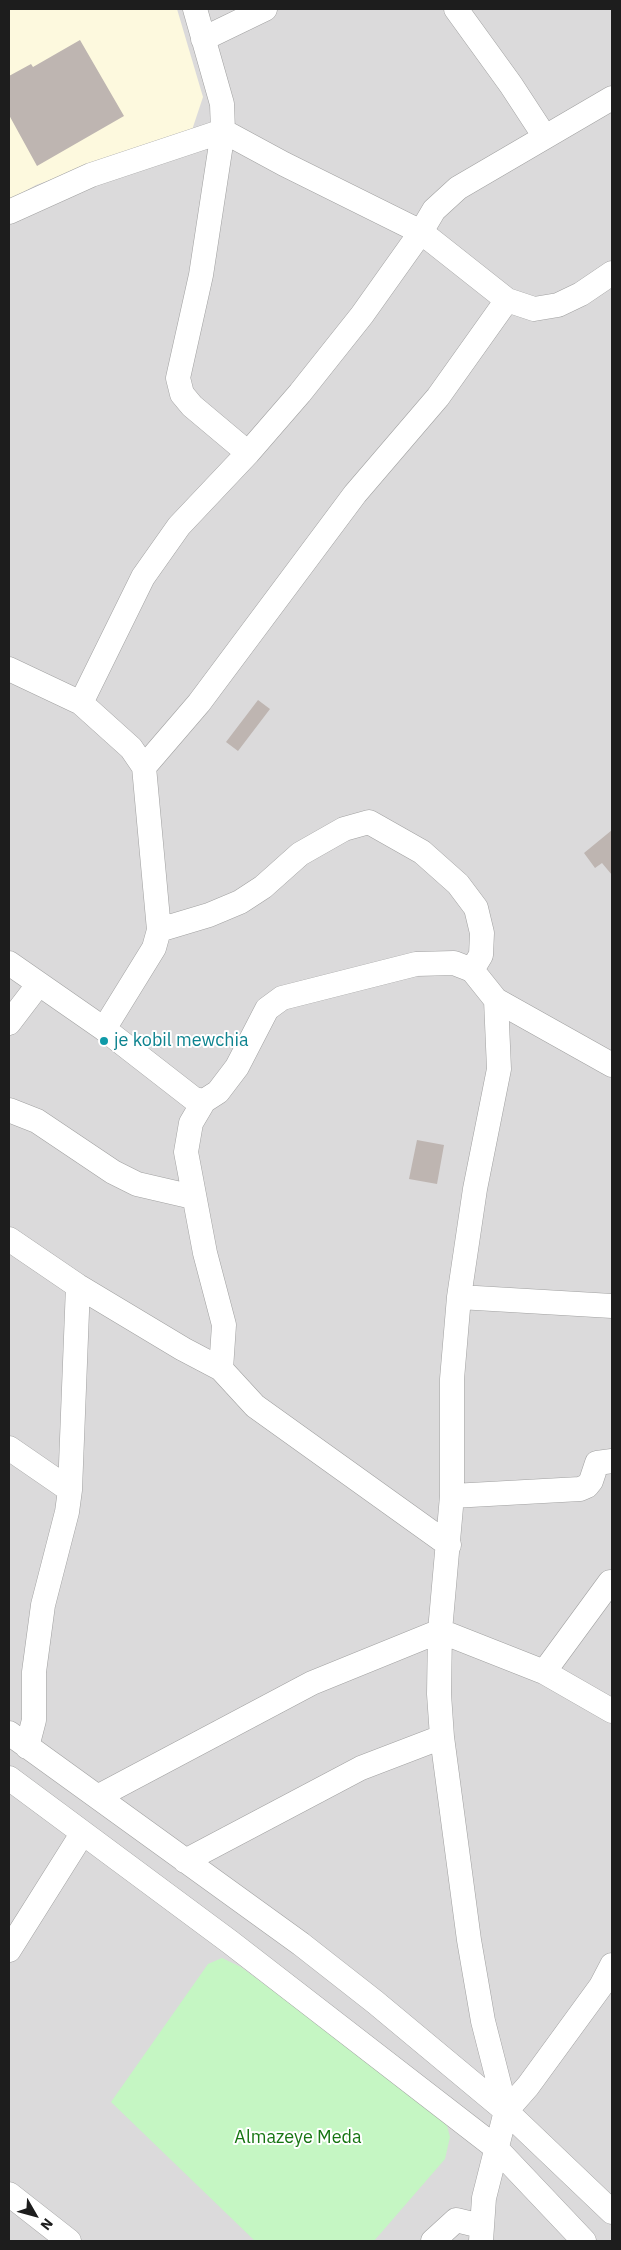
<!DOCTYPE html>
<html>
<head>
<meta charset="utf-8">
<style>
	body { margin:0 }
	#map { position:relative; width:621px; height:2250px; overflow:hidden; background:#eee9e4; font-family:"IBM Plex Sans",sans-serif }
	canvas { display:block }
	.frame { position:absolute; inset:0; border:10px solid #1d1d1d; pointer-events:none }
	.north { position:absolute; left:10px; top:2190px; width:50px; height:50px; -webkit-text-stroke:4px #fff; paint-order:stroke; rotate:128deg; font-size:14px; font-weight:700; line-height:20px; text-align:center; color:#1d1d1d }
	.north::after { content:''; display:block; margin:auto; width:18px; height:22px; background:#1d1d1d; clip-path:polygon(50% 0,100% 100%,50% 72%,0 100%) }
</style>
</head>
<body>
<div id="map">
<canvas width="621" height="2250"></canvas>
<div class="frame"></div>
<div class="north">N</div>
</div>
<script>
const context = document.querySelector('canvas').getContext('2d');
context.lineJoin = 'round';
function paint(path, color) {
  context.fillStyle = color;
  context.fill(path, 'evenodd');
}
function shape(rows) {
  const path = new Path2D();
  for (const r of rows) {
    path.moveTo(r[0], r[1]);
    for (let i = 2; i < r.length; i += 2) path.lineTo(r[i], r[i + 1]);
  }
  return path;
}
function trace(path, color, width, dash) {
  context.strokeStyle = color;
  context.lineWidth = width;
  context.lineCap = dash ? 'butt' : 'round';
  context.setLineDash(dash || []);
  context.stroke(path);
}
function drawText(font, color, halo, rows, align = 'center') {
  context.font = font + ' "IBM Plex Sans",sans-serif';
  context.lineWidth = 4;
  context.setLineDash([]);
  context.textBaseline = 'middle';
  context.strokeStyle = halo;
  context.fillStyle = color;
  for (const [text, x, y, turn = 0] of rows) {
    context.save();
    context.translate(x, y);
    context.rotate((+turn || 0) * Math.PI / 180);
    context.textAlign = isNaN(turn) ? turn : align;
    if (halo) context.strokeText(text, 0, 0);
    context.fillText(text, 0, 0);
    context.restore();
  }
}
const residential = shape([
	[9,9,612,9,612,2241,9,2241]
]);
const education = shape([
	[9,9,177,9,203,97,192,130,36,185,9,200]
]);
const park = shape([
	[222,1958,241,1967,445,2118,450,2137,445,2159,374,2241,255,2241,111,2102,208,1964]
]);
const building = shape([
	[80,40,124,116,37,166,9,115,9,76,31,64,33,67],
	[258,700,270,709,238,751,226,742],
	[612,830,612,875,602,863,595,868,584,853],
	[417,1140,444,1145,437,1184,409,1179]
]);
const minor = shape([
	[195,9,222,104,223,131,201,275,178,378,182,394,192,406,248,453],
	[456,9,511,85,545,137],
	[203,39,265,9],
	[9,212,91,175,223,131,284,164,421,232,507,300,534,309,558,305,581,294,612,273],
	[9,669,81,703,131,748,144,767,159,930,154,948,104,1029],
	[81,703,143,577,179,526,248,453,300,393,362,315,421,232,434,210,458,188,612,98],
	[144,767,199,703,355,494,438,397,507,300],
	[159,930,209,915,240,902,263,887,300,854,344,829,369,822,422,852,458,884,476,908,482,933,481,955,472,970],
	[9,963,104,1029,194,1099,204,1101,218,1092,237,1067,267,1009,282,998,416,964,454,963,472,970,496,1000,499,1069,475,1189,459,1297,452,1379,452,1496,440,1631,439,1694,442,1737,469,1940,483,2021,506,2111],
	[496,1000,612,1065],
	[9,1023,38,985],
	[204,1101,191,1123,186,1152,205,1253,224,1325,221,1369],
	[9,1110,37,1121,113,1172,137,1184,193,1197],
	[9,1239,78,1286,183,1349,221,1369,255,1406,449,1545],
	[459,1297,612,1306],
	[9,1448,70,1490],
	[452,1496,580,1489,587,1486,591,1481,597,1463,612,1461],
	[544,1672,610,1582],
	[9,1733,301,1944,375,2002,506,2111,612,2212],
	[27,1747,34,1720,34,1672,43,1605,67,1512,70,1490,78,1286],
	[9,1778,230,1942,495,2147,584,2241],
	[99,1796,312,1683,440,1631,544,1672,612,1711],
	[185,1861,361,1768,442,1737],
	[9,1950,82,1834],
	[9,2194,69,2241],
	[433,2241,456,2220,481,2226],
	[481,2241,484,2198,506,2111,528,2086,601,1986,612,1965]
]);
const markers = [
	[104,1041,5,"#0f9aa8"]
];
const cultureNames = [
	["je kobil mewchia",114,1041]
];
const parkNames = [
	["Almazeye Meda",298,2138]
];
paint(residential, '#dbdadb');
paint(education, '#fdf9de');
paint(park, '#c5f6c3');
paint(building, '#beb5b1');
trace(minor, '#a1a1a1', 25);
trace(minor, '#fff', 24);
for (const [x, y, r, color] of markers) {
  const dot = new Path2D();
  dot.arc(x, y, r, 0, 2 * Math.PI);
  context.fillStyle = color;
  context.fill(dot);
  trace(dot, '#fff', 2);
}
drawText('18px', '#0d838f', '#fff', cultureNames, 'left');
drawText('18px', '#167512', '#fff', parkNames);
</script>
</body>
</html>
